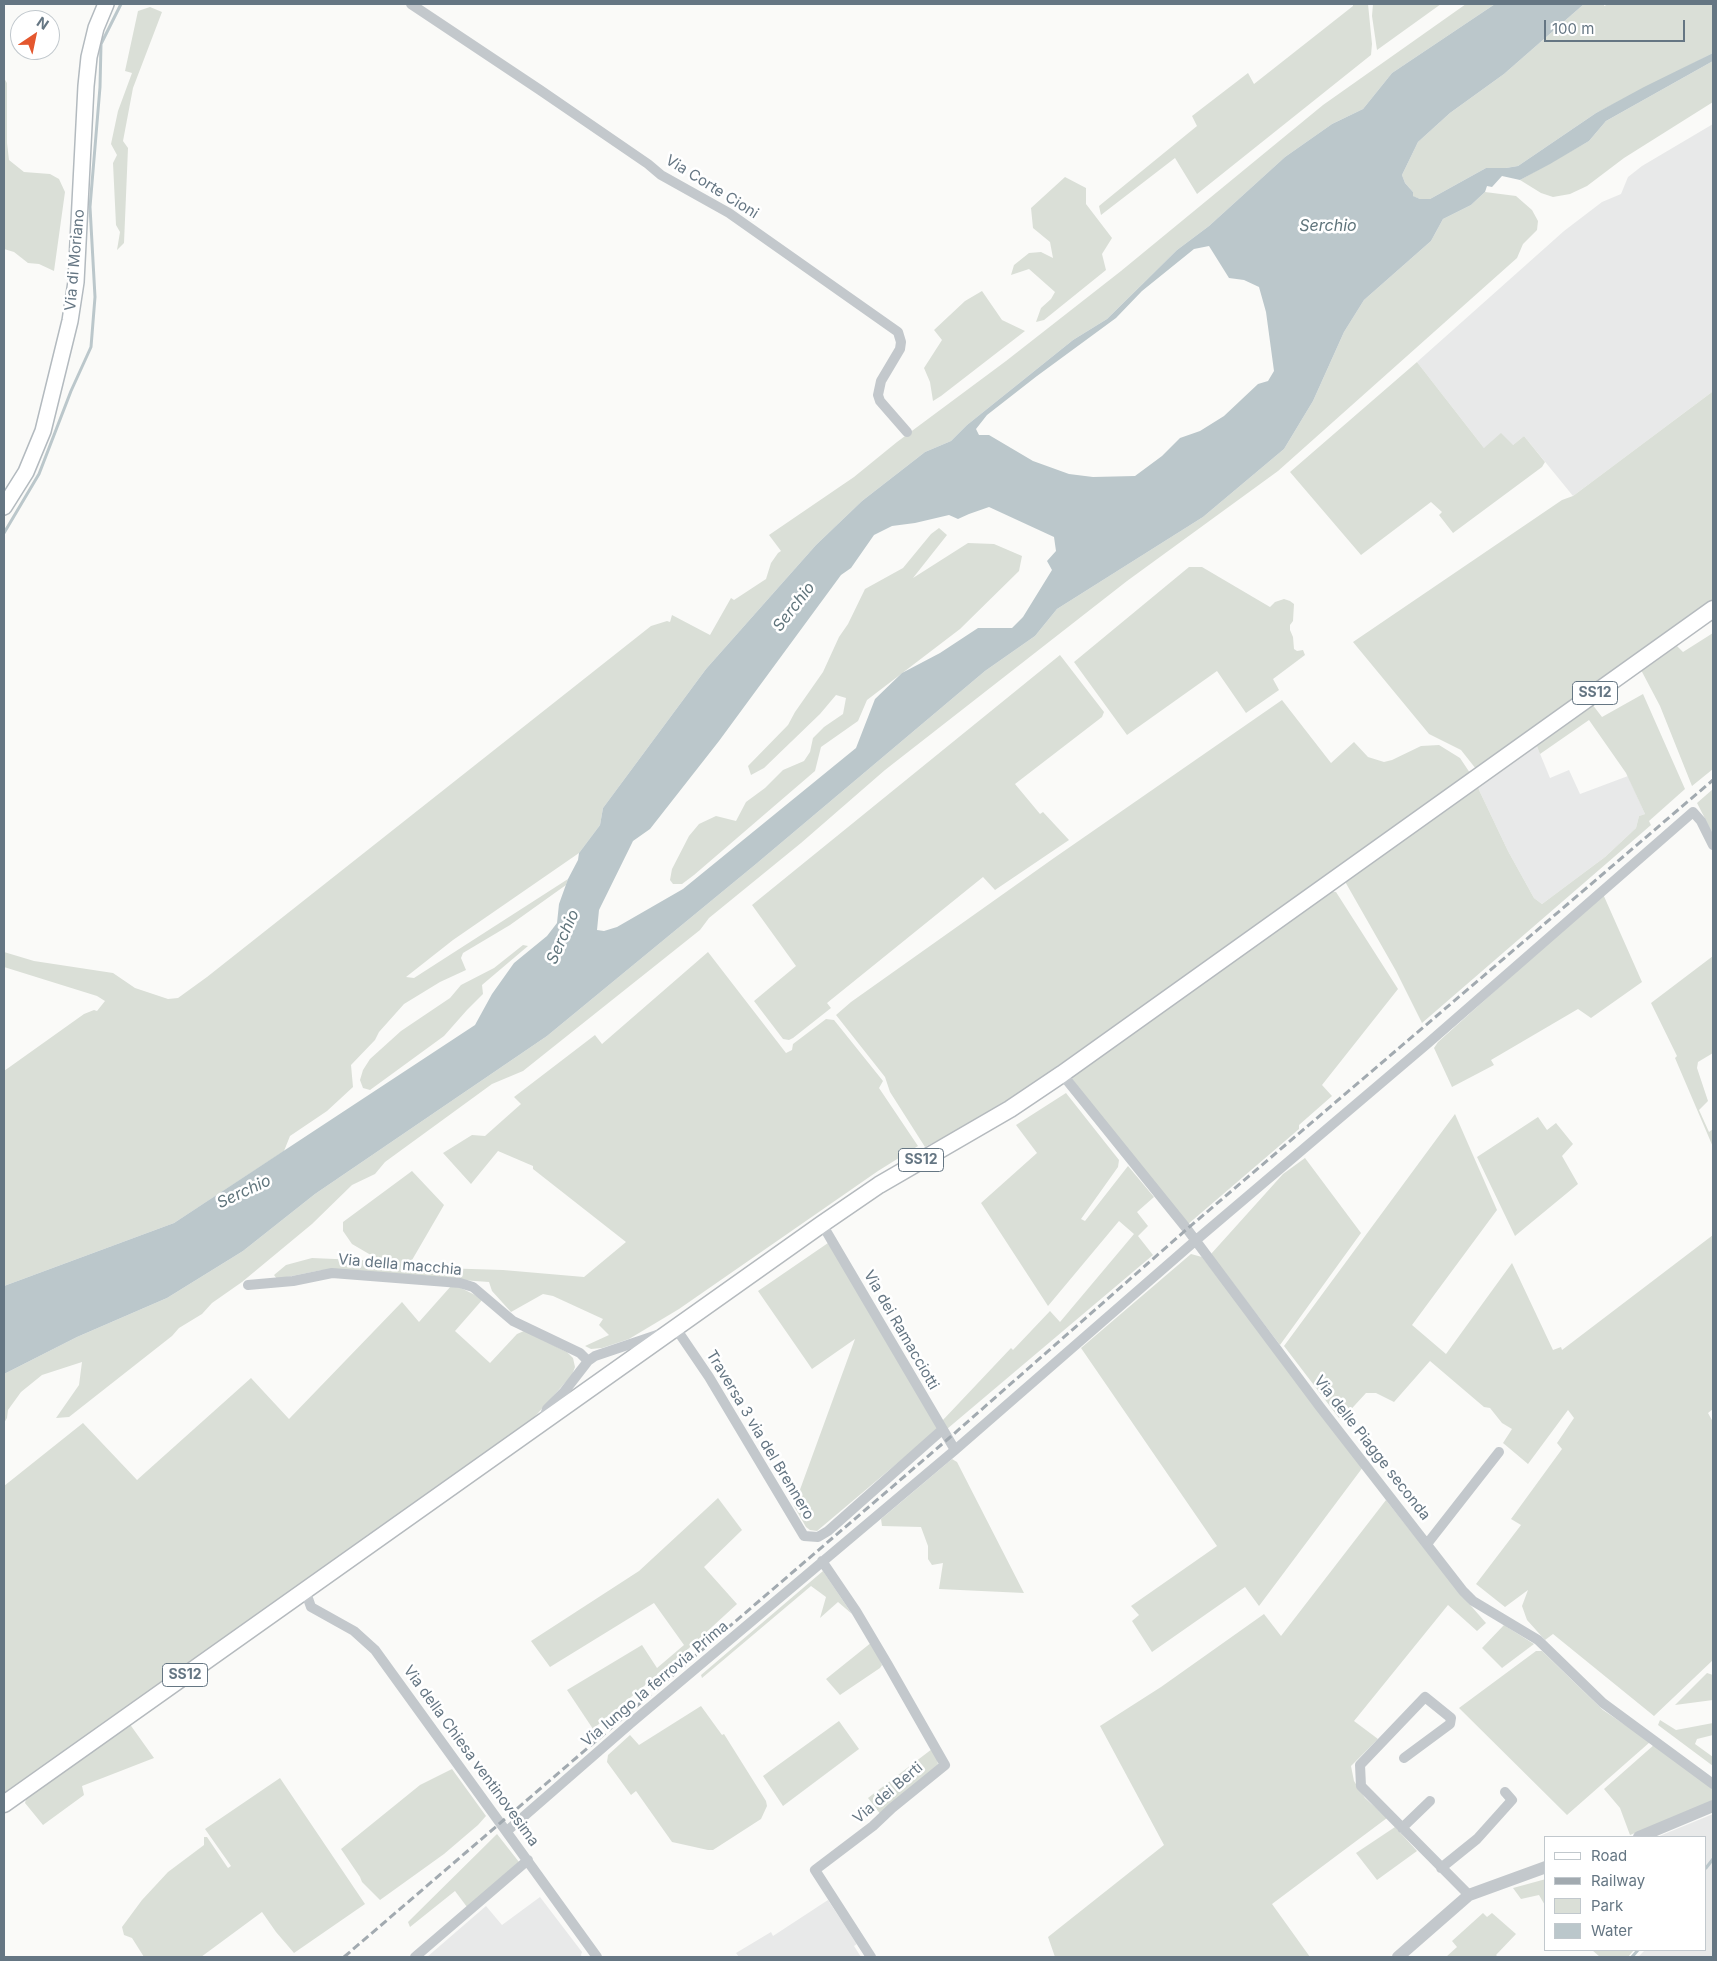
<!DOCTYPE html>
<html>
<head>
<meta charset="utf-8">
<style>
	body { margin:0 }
	#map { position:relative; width:1717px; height:1961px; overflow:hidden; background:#fafaf8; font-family:Inter,sans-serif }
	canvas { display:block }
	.frame { position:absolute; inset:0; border:5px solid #657683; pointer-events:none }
	.legend { position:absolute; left:1544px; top:1836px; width:162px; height:115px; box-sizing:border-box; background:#fff; border:1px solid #c1c8cd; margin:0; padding:6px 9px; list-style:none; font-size:15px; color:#657683 }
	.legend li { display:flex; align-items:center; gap:10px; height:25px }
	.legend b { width:25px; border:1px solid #c1c8cd }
	.north { position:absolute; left:10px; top:10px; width:50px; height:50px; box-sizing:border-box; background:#fff; border:1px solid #c1c8cd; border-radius:50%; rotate:34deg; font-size:14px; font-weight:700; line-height:20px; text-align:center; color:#657683 }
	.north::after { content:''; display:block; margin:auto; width:18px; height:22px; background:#e4572e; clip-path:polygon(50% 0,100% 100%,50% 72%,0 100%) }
	.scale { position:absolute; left:1544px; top:20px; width:141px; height:22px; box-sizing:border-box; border:2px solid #657683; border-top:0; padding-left:6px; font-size:15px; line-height:18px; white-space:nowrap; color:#657683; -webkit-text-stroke:4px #fff; paint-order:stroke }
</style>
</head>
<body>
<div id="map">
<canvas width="1717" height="1961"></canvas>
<div class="frame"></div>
<ul class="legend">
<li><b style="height:6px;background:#fff"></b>Road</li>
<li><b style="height:6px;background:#a2aab0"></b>Railway</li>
<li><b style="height:14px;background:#dadfd7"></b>Park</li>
<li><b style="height:14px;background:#bbc7cb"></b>Water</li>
</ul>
<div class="north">N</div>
<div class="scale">100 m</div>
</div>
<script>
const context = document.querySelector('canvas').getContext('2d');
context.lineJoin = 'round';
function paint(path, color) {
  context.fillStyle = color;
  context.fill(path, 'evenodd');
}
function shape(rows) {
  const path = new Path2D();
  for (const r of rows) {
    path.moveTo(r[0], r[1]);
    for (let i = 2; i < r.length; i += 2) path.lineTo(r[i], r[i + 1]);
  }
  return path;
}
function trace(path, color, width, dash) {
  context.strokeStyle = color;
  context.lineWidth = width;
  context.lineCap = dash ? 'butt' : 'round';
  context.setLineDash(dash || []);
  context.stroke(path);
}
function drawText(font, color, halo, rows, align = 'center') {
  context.font = font + ' Inter,sans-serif';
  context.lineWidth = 5;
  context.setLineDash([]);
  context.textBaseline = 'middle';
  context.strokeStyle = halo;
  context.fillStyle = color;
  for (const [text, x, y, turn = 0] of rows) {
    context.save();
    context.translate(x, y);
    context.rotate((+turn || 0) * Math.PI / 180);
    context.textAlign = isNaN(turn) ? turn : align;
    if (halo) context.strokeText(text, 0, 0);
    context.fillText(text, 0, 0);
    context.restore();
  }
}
const built = shape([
	[1713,124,1713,393,1712,392,1573,496,1524,436,1513,445,1484,448,1417,362,1564,231,1602,202,1621,194,1628,177,1642,166],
	[1536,744,1550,778,1569,770,1580,794,1628,776,1645,814,1639,816,1636,828,1605,857,1542,904,1534,898,1508,851,1479,790,1478,784],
	[1713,1814,1713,1957,1638,1957,1645,1950,1706,1950,1706,1837,1657,1837],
	[540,1897,582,1952,581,1955,582,1957,427,1957,486,1906,502,1925],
	[828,1900,857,1944,854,1946,861,1957,739,1957,736,1953,771,1932,773,1936]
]);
const green = shape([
	[1353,4,1368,4,1372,44,1371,55,1197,194,1175,158,1101,215,1099,206,1197,126,1192,116,1248,73,1254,84,1353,6],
	[1373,4,1441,4,1377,50,1372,16],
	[1466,4,1495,4,1392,73,1363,109,1332,124,1285,157,1209,226,1177,250,1107,319,1073,340,967,425,951,441,925,452,862,501,816,545,706,669,603,808,600,825,579,853,453,940,406,977,414,978,568,879,566,885,510,925,463,953,461,958,466,970,440,982,404,1004,379,1032,375,1040,351,1065,353,1087,327,1111,290,1136,284,1151,174,1223,4,1286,4,1071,84,1014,94,1010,97,1011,105,1001,97,996,4,967,4,952,34,961,113,973,135,988,168,999,178,998,207,977,651,626,667,621,670,622,672,615,710,635,731,598,734,600,766,579,771,563,778,553,781,551,769,535,854,477,897,442,1006,361,1121,271,1323,105],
	[1584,4,1604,4,1604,6,1609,4,1713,4,1713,53,1596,113,1518,166,1506,168,1486,168,1430,199,1420,199,1412,196,1413,192,1405,183,1402,175,1418,142,1450,113,1504,74],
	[150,7,162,12,133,88,123,141,128,148,124,243,117,250,120,232,116,225,113,163,117,155,111,144,118,111,132,73,125,71,138,11],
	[1713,61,1713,102,1624,158,1587,186,1570,194,1553,197,1541,193,1520,180,1589,141,1606,121],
	[4,78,7,83,7,143,9,160,24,172,50,174,59,179,65,192,54,271,39,264,28,263,14,252,4,249],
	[1065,177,1086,188,1086,204,1112,238,1102,254,1106,270,1044,320,1036,322,1041,308,1051,299,1055,292,1029,269,1011,275,1014,265,1029,253,1041,252,1053,258,1050,242,1033,228,1031,208],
	[1485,192,1516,196,1532,210,1538,221,1537,230,1523,244,1517,258,1278,471,1127,581,885,770,801,843,709,918,700,930,523,1071,492,1084,385,1162,375,1174,352,1185,312,1224,242,1282,212,1303,202,1314,179,1328,172,1336,69,1417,56,1418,79,1385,82,1362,42,1375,21,1392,8,1410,7,1418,4,1423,4,1374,77,1337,167,1298,243,1251,315,1194,547,1036,756,864,985,671,1035,636,1057,609,1203,517,1284,449,1313,401,1344,332,1364,300,1431,241,1443,219,1471,205],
	[982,291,1002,320,1025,331,941,396,933,401,930,382,924,368,942,340,934,330,965,301],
	[1417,362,1484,448,1501,433,1513,445,1524,436,1545,462,1542,467,1453,533,1439,515,1442,512,1431,502,1361,555,1290,472],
	[1712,392,1713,600,1476,769,1461,750,1429,734,1353,642,1562,500,1573,496],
	[939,528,947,535,913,578,968,543,994,544,1022,556,1019,571,960,629,867,700,858,721,821,747,815,771,694,875,682,884,673,884,670,880,672,869,689,836,699,824,716,816,736,821,746,802,765,788,783,770,804,761,810,752,813,738,824,727,843,714,846,698,836,695,820,714,764,768,751,775,748,766,788,725,795,712,823,672,839,637,848,624,865,589,903,568,931,534],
	[1189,567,1202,567,1270,607,1275,602,1284,599,1290,601,1294,604,1293,621,1290,625,1290,630,1293,637,1294,649,1297,651,1303,650,1305,655,1273,679,1279,690,1246,713,1217,671,1127,735,1074,662],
	[1713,633,1713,769,1692,786,1660,706,1641,670,1677,646,1683,652],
	[1060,655,1104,712,1102,717,1015,784,1040,814,1043,812,1069,840,995,890,983,877,827,1003,831,1008,793,1038,789,1040,783,1039,754,1001,796,966,752,905],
	[1643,694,1685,789,1649,821,1651,825,1422,1023,1396,971,1343,878,1478,784,1479,790,1508,851,1534,898,1542,904,1605,857,1636,828,1639,816,1645,814,1626,773,1589,720,1540,754,1536,744,1592,704,1602,717],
	[1282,700,1331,763,1354,742,1368,757,1384,762,1392,760,1421,746,1439,745,1460,758,1470,773,997,1109,925,1147,890,1092,885,1077,836,1015,851,1002,1054,858],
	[1713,789,1713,834,1697,803],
	[1329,891,1336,892,1398,989,1322,1085,1332,1096,1299,1125,1299,1129,1187,1225,1072,1079,1073,1073],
	[1603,894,1642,982,1591,1018,1578,1009,1491,1060,1494,1065,1452,1087,1434,1048,1438,1042],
	[523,945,528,946,482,985,483,994,467,1010,444,1036,370,1090,363,1088,360,1080,363,1070,370,1059,401,1031,450,998,461,985,494,968],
	[708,952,786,1053,792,1050,793,1044,826,1019,834,1020,883,1081,879,1088,918,1146,878,1171,679,1309,629,1339,602,1348,591,1349,585,1346,609,1335,599,1325,603,1319,553,1296,543,1294,511,1312,492,1291,489,1282,322,1270,277,1279,274,1275,286,1265,312,1258,381,1261,352,1244,343,1231,343,1222,412,1171,444,1205,408,1267,503,1270,584,1277,626,1242,533,1169,533,1166,498,1151,471,1184,443,1153,472,1135,485,1136,521,1104,514,1097,595,1035,602,1044],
	[1713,956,1713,1053,1698,1062,1697,1068,1708,1101,1699,1110,1709,1132,1713,1129,1713,1147,1675,1058,1677,1056,1651,1003],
	[1066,1093,1119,1160,1118,1167,1081,1219,1085,1221,1128,1166,1154,1197,1137,1212,1148,1226,1138,1236,1153,1255,947,1429,942,1421,1011,1348,1013,1350,1050,1311,1060,1322,1134,1234,1119,1221,1048,1306,981,1203,1037,1153,1016,1125],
	[1455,1114,1497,1210,1412,1325,1446,1354,1512,1263,1553,1350,1561,1347,1562,1350,1713,1235,1713,1409,1708,1413,1713,1422,1713,1660,1654,1716,1553,1634,1545,1640,1527,1620,1522,1606,1528,1590,1505,1607,1476,1584,1521,1525,1511,1519,1562,1449,1557,1443,1574,1418,1568,1410,1528,1464,1503,1443,1512,1429,1502,1423,1490,1408,1484,1407,1430,1361,1394,1402,1376,1393,1366,1393,1344,1417,1339,1418,1284,1346],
	[1538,1117,1547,1130,1556,1123,1573,1144,1562,1156,1578,1184,1515,1236,1477,1157],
	[1305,1158,1361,1233,1280,1345,1211,1254,1283,1174],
	[828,1243,939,1428,817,1531,810,1530,806,1527,794,1506,855,1339,812,1369,758,1291],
	[1191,1254,1202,1257,1363,1467,1259,1606,1245,1587,1152,1652,1132,1621,1139,1615,1131,1606,1217,1546,1081,1348],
	[451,1286,461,1288,483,1299,455,1331,490,1363,517,1334,524,1331,567,1352,573,1358,575,1367,572,1375,530,1422,4,1796,4,1486,83,1423,137,1480,251,1378,289,1419,402,1302,419,1322],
	[952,1459,957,1462,1024,1593,939,1589,943,1563,932,1565,928,1559,928,1546,921,1527,882,1526,881,1519],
	[718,1498,742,1530,704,1567,737,1604,688,1649,593,1729,567,1690,642,1645,657,1668,684,1645,654,1603,550,1667,531,1641,639,1571],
	[1386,1500,1458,1591,1486,1623,1477,1631,1448,1605,1354,1721,1378,1739,1351,1766,1354,1781,1365,1798,1387,1818,1272,1904,1310,1957,1055,1957,1048,1937,1164,1845,1100,1726,1161,1687,1264,1614,1281,1636],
	[823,1571,852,1614,838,1602,820,1618,826,1597,811,1586,702,1678,701,1675],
	[1504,1625,1534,1644,1502,1668,1482,1648],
	[872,1642,882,1665,880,1668,840,1695,826,1679],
	[1536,1651,1542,1651,1603,1710,1650,1742,1567,1815,1459,1708],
	[1707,1673,1713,1675,1713,1700,1675,1705],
	[701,1706,722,1735,724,1734,766,1801,767,1806,761,1819,713,1850,708,1850,672,1842,636,1791,631,1795,607,1762,608,1755,630,1735,639,1745],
	[1660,1720,1676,1730,1713,1723,1713,1735,1697,1739,1695,1744,1713,1757,1713,1766,1658,1725],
	[839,1721,859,1749,783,1806,763,1776],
	[129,1723,154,1758,82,1786,84,1795,43,1825,25,1803,26,1799],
	[1655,1744,1713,1785,1713,1803,1630,1835,1620,1808,1604,1789],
	[932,1749,937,1757,938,1765,881,1815,868,1798],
	[452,1769,486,1816,478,1825,444,1854,380,1900,362,1882,360,1877,341,1849,420,1785],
	[280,1778,365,1904,294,1953,276,1932,262,1912,201,1957,144,1957,132,1938,124,1935,122,1927,142,1900,168,1872,204,1845,204,1837,207,1837,228,1868,231,1866,205,1829],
	[1395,1827,1417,1851,1377,1880,1356,1853],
	[497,1834,519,1862,467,1907,455,1891,410,1927,408,1922],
	[1546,1879,1546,1907,1539,1895,1521,1899,1513,1888],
	[1483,1913,1487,1917,1492,1913,1516,1934,1496,1955,1498,1957,1446,1957,1457,1947,1452,1941],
	[1592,1950,1634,1950,1628,1957,1600,1957]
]);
const water = shape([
	[1495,4,1584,4,1504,74,1450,113,1418,142,1402,175,1405,183,1413,192,1413,196,1420,199,1430,199,1486,168,1506,168,1518,166,1596,113,1644,87,1713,53,1713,61,1606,121,1589,141,1550,164,1520,180,1502,176,1492,187,1487,186,1485,192,1471,205,1443,219,1431,241,1364,300,1344,332,1313,401,1284,449,1203,517,1057,609,1035,636,985,671,756,864,547,1036,315,1194,243,1251,167,1298,77,1337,4,1374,4,1286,174,1223,475,1025,492,994,514,963,547,936,557,923,559,904,568,879,578,860,579,853,600,825,603,808,706,669,816,545,862,501,925,452,951,441,967,425,1073,340,1107,319,1177,250,1209,226,1285,157,1332,124,1363,109,1392,73],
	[1209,246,1229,278,1244,280,1259,287,1266,312,1274,371,1268,381,1258,384,1224,416,1200,431,1180,438,1162,456,1135,476,1093,477,1069,474,1033,461,989,435,979,435,976,429,987,415,1037,376,1116,318,1142,291,1194,249],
	[989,507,1054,537,1056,551,1047,561,1052,570,1023,617,1012,628,978,628,940,653,902,673,875,699,856,748,683,889,617,927,604,931,597,930,599,910,633,841,650,829,719,741,841,575,851,568,874,535,892,526,915,523,949,515,958,519,969,514]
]);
const stream = shape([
	[4,533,39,474,71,391,91,347,95,297,90,207,100,87,101,44,121,4],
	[1706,1868,1713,1859],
	[1632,1957,1638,1950]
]);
const minor = shape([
	[411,4,540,90,648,164,661,175,729,213,898,332,901,342,900,349,881,381,878,395,880,401,907,432],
	[1062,1074,1187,1229,1320,1407,1463,1591,1473,1601,1538,1640,1603,1703,1713,1784],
	[822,1224,955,1450],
	[248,1285,293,1281,332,1273,460,1283,473,1287,513,1321,580,1353,588,1361],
	[675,1327,709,1377,804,1536,818,1537,828,1531,942,1430],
	[543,1421,547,1409,564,1392,588,1361,595,1356,657,1335],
	[1427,1544,1499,1452],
	[822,1561,856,1611,888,1665,945,1765,892,1808,873,1826,815,1870,871,1957],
	[305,1590,311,1607,354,1631,375,1650,597,1957],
	[1404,1758,1450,1724,1451,1718,1425,1697,1360,1765,1361,1786,1469,1895],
	[1402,1828,1430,1801],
	[507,1831,631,1723,955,1450,1195,1241,1427,1044,1693,812,1701,821,1713,845],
	[1441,1868,1477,1839,1512,1800,1505,1792],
	[415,1957,528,1860]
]);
const tertiary = shape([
	[1639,1837,1713,1806],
	[1398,1957,1469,1895,1546,1867]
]);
const secondary = shape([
	[4,507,26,472,43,431,70,321,76,282,86,86,89,57,96,28,106,4]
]);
const primary = shape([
	[4,1804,822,1224,879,1185,1010,1109,1062,1074,1713,609]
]);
const rail = shape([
	[344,1957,948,1439,1187,1229,1713,780]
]);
const shields = [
	[1595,693,45],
	[921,1160,45],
	[185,1675,45]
];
const shieldNames = [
	["SS12",1595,693],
	["SS12",921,1160],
	["SS12",185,1675]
];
const streetNames = [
	["Via Corte Cioni",712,187,32],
	["Via di Moriano",75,260,-85],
	["Via della macchia",400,1265,5],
	["Via dei Ramacciotti",901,1330,60],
	["Traversa 3 via del Brennero",760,1435,59],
	["Via delle Piagge seconda",1372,1448,52],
	["Via lungo la ferrovia Prima",655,1684,-40],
	["Via della Chiesa ventinovesima",471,1756,54],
	["Via dei Berti",888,1793,-40]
];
const waterNames = [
	["Serchio",1328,226],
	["Serchio",794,607,-52],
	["Serchio",563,937,-66],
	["Serchio",244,1192,-25]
];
paint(built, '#e8e9e9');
paint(green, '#dadfd7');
paint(water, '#bbc7cb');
trace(stream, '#bbc7cb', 3);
trace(secondary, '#b3babf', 18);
trace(primary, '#b5babe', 19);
trace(minor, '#c3c8cc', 10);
trace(tertiary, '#c3c8cc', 12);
trace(secondary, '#fff', 15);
trace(primary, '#fff', 16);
trace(rail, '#a2aab0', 3, [8, 4]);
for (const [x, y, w] of shields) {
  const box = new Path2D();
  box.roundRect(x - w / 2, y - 11.5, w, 23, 4);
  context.fillStyle = '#fff';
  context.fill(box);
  trace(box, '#657683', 1);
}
drawText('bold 14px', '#657683', null, shieldNames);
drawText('15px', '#657683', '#fff', streetNames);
drawText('italic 16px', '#60757c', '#fff', waterNames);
</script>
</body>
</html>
